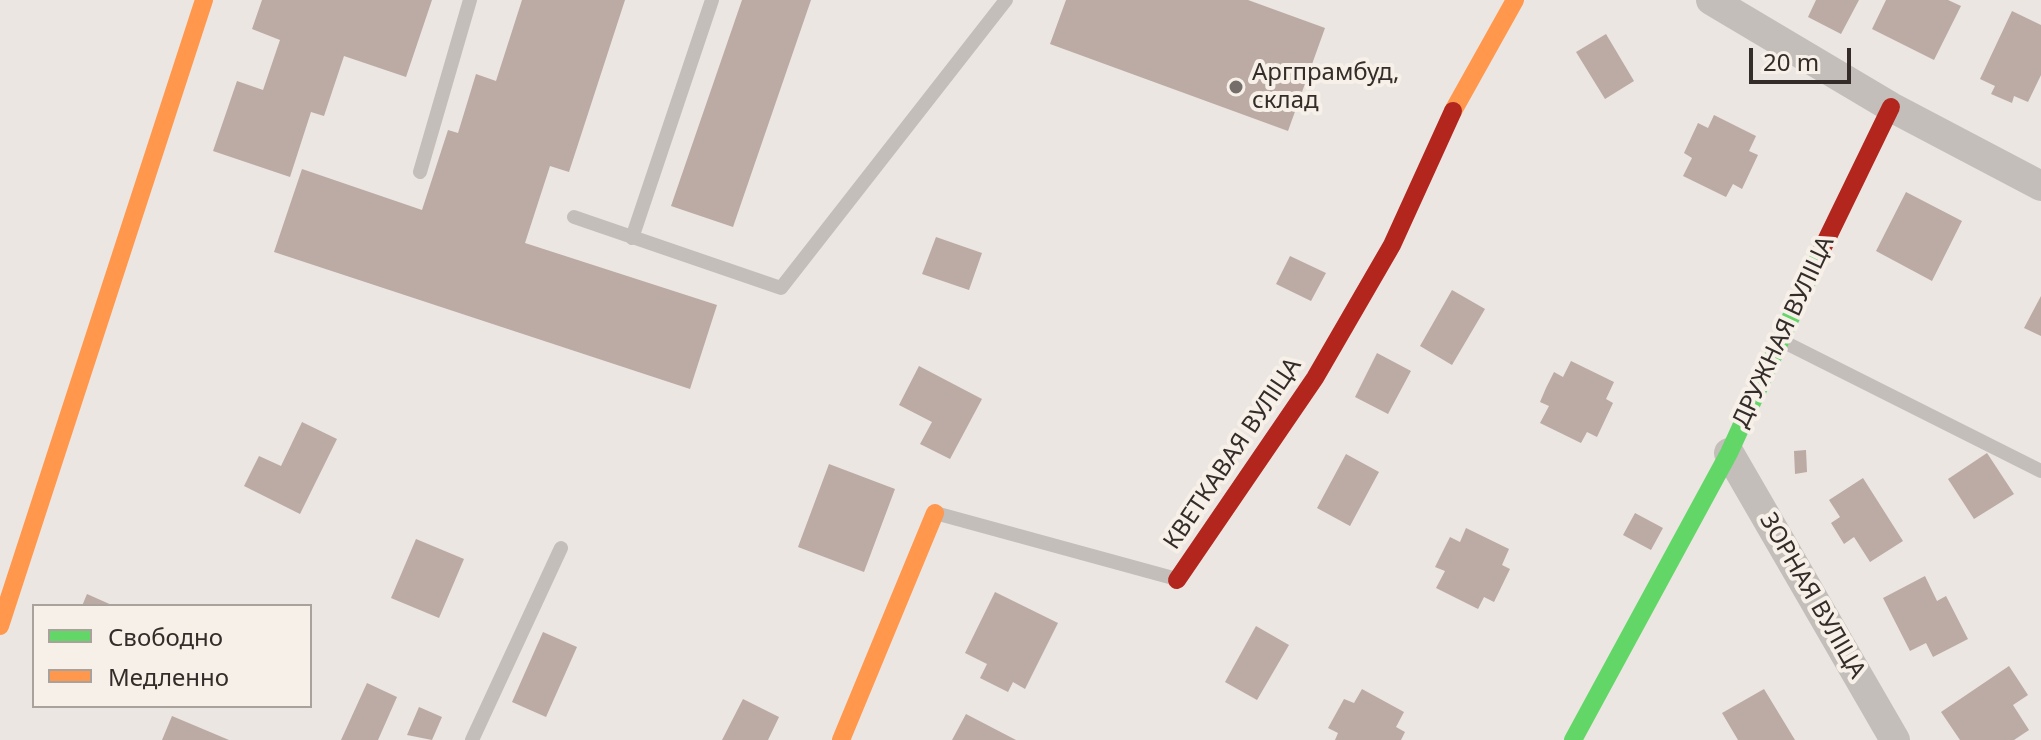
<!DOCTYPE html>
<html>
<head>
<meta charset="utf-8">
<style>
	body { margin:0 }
	#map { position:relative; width:2041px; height:740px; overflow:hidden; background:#ebe6e1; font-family:"Noto Sans",sans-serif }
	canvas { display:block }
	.legend { position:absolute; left:32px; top:604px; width:280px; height:104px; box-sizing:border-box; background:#f7f0e9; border:2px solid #a9a29c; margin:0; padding:10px 14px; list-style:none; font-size:24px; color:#342c29 }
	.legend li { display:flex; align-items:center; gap:16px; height:40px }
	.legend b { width:40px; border:2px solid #a9a29c }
	.scale { position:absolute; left:1749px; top:48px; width:102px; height:36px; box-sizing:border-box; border:4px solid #342c29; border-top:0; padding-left:10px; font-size:24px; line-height:28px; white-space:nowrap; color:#342c29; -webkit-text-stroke:6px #f7f0e9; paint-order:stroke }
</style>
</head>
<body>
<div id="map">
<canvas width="2041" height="740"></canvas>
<ul class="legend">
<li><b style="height:10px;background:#63d668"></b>Свободно</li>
<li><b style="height:10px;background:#ff974d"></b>Медленно</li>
</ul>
<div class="scale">20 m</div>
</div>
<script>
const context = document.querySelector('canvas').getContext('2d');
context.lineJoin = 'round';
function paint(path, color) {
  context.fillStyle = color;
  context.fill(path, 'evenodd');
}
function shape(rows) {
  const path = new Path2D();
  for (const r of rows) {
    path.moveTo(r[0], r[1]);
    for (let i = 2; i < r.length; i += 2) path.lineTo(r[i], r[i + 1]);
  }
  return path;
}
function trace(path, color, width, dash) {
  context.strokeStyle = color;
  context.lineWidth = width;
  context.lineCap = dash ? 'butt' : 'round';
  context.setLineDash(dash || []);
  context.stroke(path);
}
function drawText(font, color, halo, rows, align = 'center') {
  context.font = font + ' "Noto Sans",sans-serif';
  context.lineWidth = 8;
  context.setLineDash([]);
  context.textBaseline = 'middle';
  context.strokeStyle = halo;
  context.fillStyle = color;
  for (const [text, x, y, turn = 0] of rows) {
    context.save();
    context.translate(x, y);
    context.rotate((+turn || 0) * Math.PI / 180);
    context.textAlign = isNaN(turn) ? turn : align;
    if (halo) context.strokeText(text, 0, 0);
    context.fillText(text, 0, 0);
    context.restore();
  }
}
const building = shape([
	[262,0,432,0,406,77,344,56,324,116,311,112,290,177,213,151,237,81,263,90,280,40,252,29],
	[522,0,625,0,569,172,550,166,525,243,717,305,690,389,274,252,302,169,422,210,448,130,458,133,476,74,496,81],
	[742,0,811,0,733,227,671,206],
	[1066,0,1248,0,1325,28,1288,131,1050,44],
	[1816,0,1859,0,1841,34,1808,17],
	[1886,0,1948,0,1961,6,1934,60,1872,29],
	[2012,11,2041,25,2041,75,2028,102,2014,96,2012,103,1991,94,1995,86,1980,79],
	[1606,34,1634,81,1605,99,1576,52],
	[1714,115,1756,136,1749,151,1758,155,1742,189,1733,184,1726,197,1683,176,1692,158,1684,153,1698,123,1708,128],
	[1906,192,1962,221,1932,281,1876,251],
	[936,237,982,253,969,290,922,274],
	[1290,256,1326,273,1311,301,1276,284],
	[1452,290,1485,309,1452,365,1420,346],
	[2041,296,2041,336,2024,328],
	[1377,353,1411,371,1388,414,1355,397],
	[1571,361,1614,382,1606,399,1613,403,1597,437,1587,432,1581,443,1540,423,1549,406,1540,402,1546,388,1554,372,1563,377],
	[919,366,982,399,950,459,920,444,932,422,899,405],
	[302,422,337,439,300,514,244,486,259,456,281,466],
	[1806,450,1807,472,1795,474,1794,451],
	[1987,453,2014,494,1974,519,1948,479],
	[1346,454,1379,472,1350,526,1317,508],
	[829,464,895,489,864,572,798,547],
	[1863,478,1903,541,1870,562,1854,537,1844,544,1831,523,1840,517,1829,500],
	[1635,513,1663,528,1651,550,1623,535],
	[1466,528,1509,549,1502,565,1510,569,1494,602,1484,597,1478,609,1436,588,1445,571,1435,567,1450,537,1460,542],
	[416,539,464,559,439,618,391,598],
	[1925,576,1937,601,1946,596,1968,639,1933,657,1926,643,1910,651,1883,598],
	[995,592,1058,623,1025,689,1013,682,1008,692,980,678,987,664,965,653],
	[87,594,114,606,82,606],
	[1256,626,1289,645,1257,700,1225,682],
	[543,632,577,647,546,717,512,702],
	[2009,666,2028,695,2013,705,2029,730,2014,740,1960,740,1941,712],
	[367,683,397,697,378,740,341,740],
	[1362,689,1404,712,1396,727,1405,732,1401,740,1335,740,1338,733,1328,728,1344,699,1354,703],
	[1764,689,1795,740,1738,740,1722,713],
	[743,699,779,717,768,740,722,740],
	[419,707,442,717,432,740,407,735],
	[966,714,1016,740,952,740],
	[172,716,229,740,162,740]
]);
const lane = shape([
	[420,172,470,0],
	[574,217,781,288,1006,0],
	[632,238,712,0],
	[1782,341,2041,471],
	[939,514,1173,578],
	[472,740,561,548]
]);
const street = shape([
	[1711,0,1891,107,2041,186],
	[1729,453,1895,740]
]);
const fast = shape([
	[1573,740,1729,453,1822,249]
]);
const slow = shape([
	[1453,111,1515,0],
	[0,626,204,0],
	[841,740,935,513]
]);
const jam = shape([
	[1822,249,1891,107],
	[1177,580,1315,378,1392,245,1453,111]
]);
const markers = [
	[1236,87,8,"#746d69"]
];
const poiNames = [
	["Аргпрамбуд,",1252,73],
	["склад",1252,101]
];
const streetNames = [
	["ДРУЖНАЯ ВУЛІЦА",1784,332,-65],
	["КВЕТКАВАЯ ВУЛІЦА",1233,454,-56],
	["ЗОРНАЯ ВУЛІЦА",1812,596,60]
];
paint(building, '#bcaaa4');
trace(lane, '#c3beba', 14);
trace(street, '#c3beba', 30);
trace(fast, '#63d668', 18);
trace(slow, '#ff974d', 18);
trace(jam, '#b3261e', 18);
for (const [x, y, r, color] of markers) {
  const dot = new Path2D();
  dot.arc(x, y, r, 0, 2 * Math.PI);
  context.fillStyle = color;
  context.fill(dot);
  trace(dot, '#f7f0e9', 3);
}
drawText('24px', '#342c29', '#f7f0e9', poiNames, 'left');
drawText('24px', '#342c29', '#f7f0e9', streetNames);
</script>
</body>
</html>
